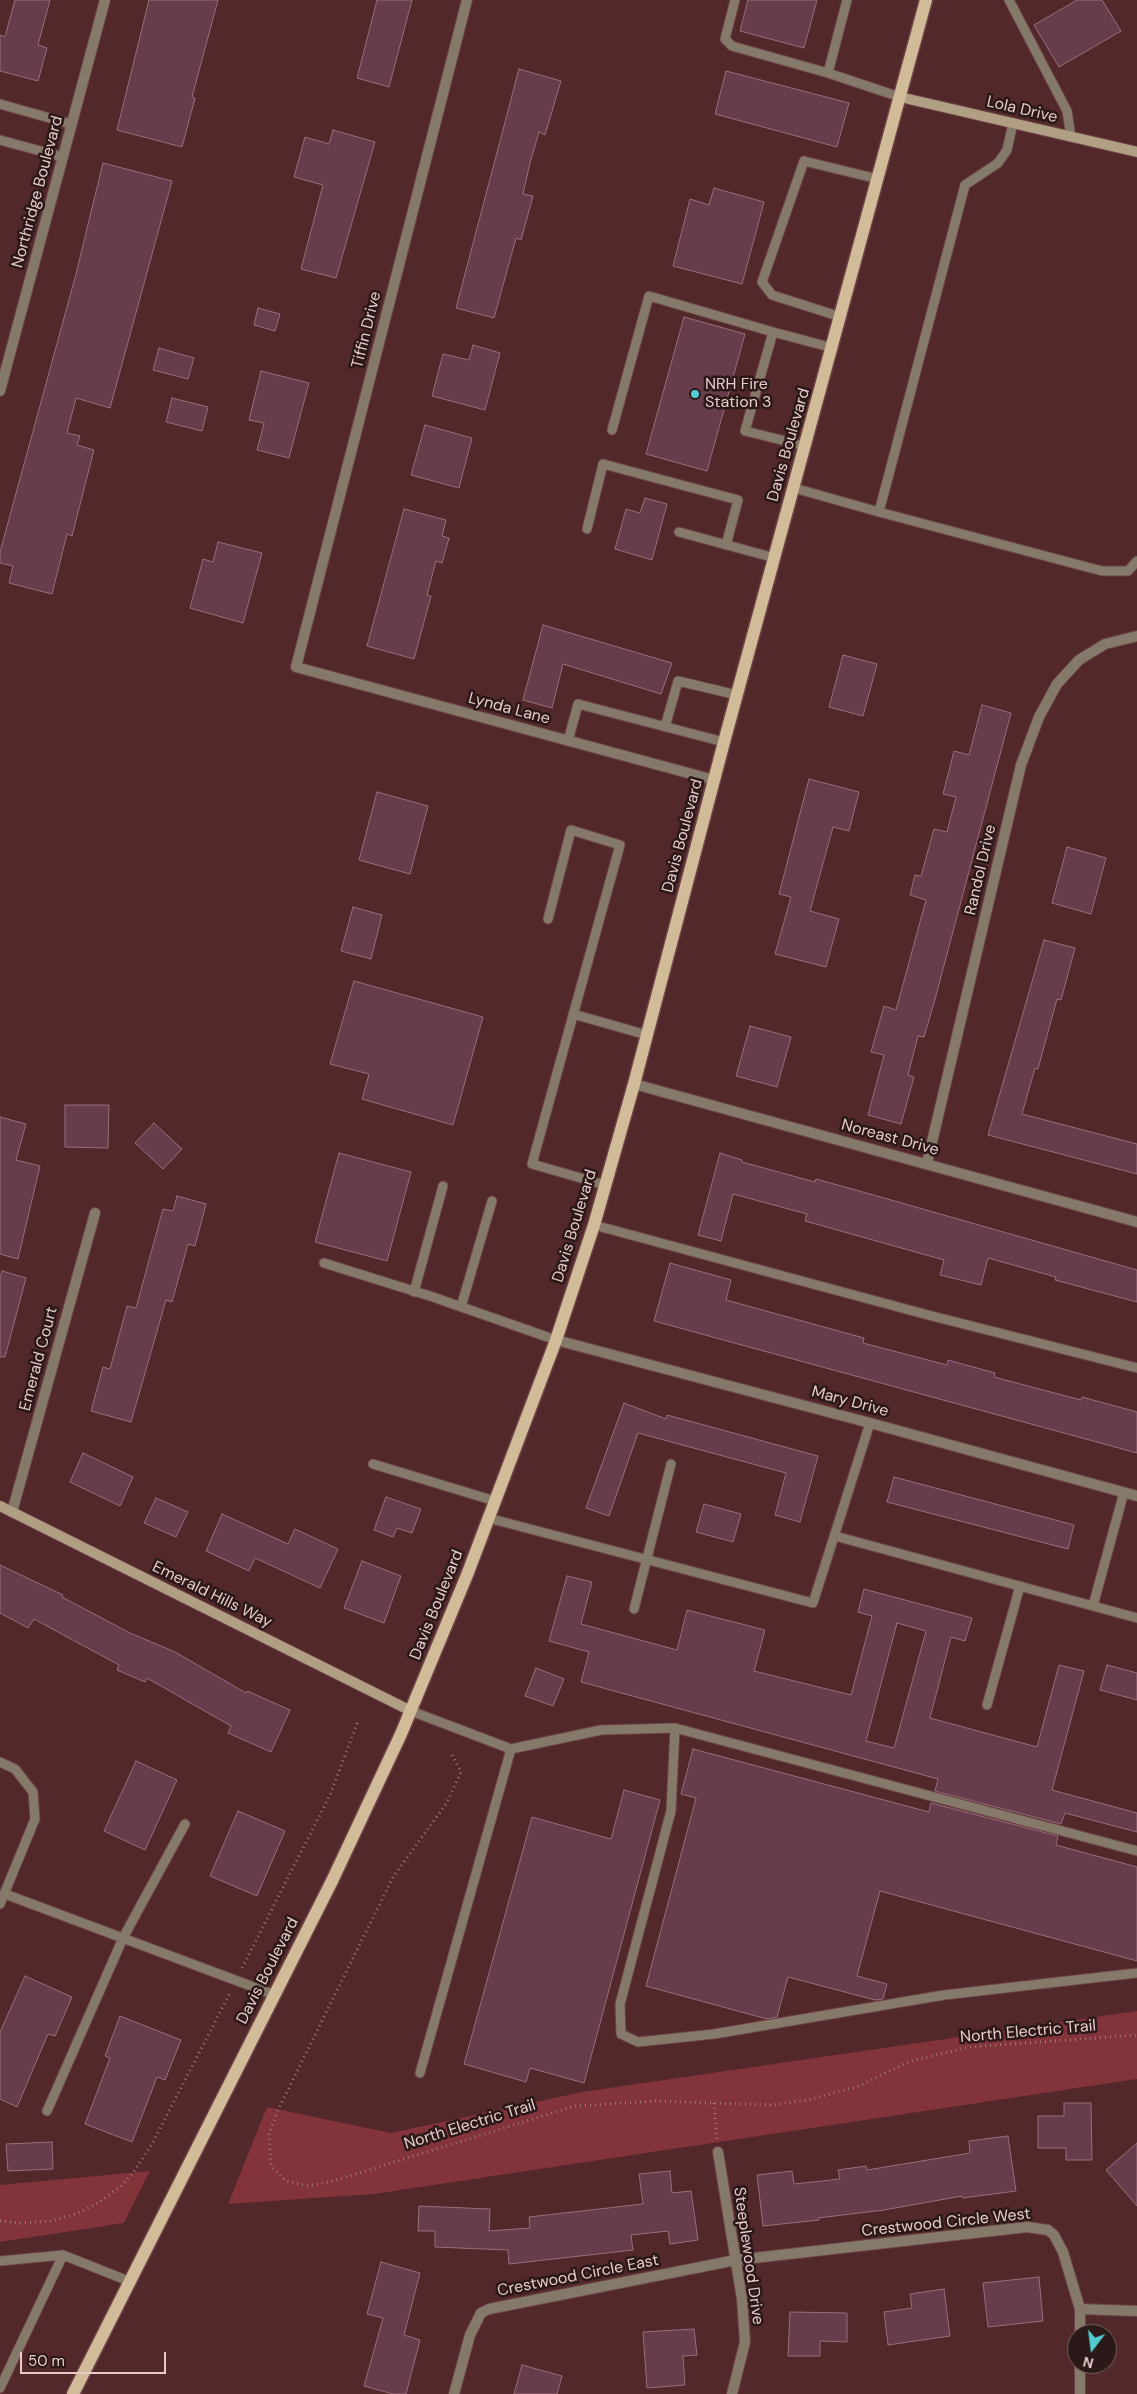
<!DOCTYPE html>
<html>
<head>
<meta charset="utf-8">
<style>
	body { margin:0 }
	#map { position:relative; width:1137px; height:2394px; overflow:hidden; background:#52282a; font-family:"DM Sans",sans-serif }
	canvas { display:block }
	.north { position:absolute; left:1067px; top:2324px; width:50px; height:50px; box-sizing:border-box; background:#2b1818; border:1px solid #766060; border-radius:50%; rotate:195deg; font-size:14px; font-weight:700; line-height:20px; text-align:center; color:#e7cbcb }
	.north::after { content:''; display:block; margin:auto; width:18px; height:22px; background:#52ccd0; clip-path:polygon(50% 0,100% 100%,50% 72%,0 100%) }
	.scale { position:absolute; left:20px; top:2352px; width:146px; height:22px; box-sizing:border-box; border:2px solid #e7cbcb; border-top:0; padding-left:6px; font-size:15px; line-height:18px; white-space:nowrap; color:#e7cbcb; -webkit-text-stroke:4px #2b1818; paint-order:stroke }
</style>
</head>
<body>
<div id="map">
<canvas width="1137" height="2394"></canvas>
<div class="north">N</div>
<div class="scale">50 m</div>
</div>
<script>
const context = document.querySelector('canvas').getContext('2d');
context.lineJoin = 'round';
function paint(path, color) {
  context.fillStyle = color;
  context.fill(path, 'evenodd');
}
function shape(rows) {
  const path = new Path2D();
  for (const r of rows) {
    path.moveTo(r[0], r[1]);
    for (let i = 2; i < r.length; i += 2) path.lineTo(r[i], r[i + 1]);
  }
  return path;
}
function trace(path, color, width, dash) {
  context.strokeStyle = color;
  context.lineWidth = width;
  context.lineCap = dash ? 'butt' : 'round';
  context.setLineDash(dash || []);
  context.stroke(path);
}
function drawText(font, color, halo, rows, align = 'center') {
  context.font = font + ' "DM Sans",sans-serif';
  context.lineWidth = 5;
  context.setLineDash([]);
  context.textBaseline = 'middle';
  context.strokeStyle = halo;
  context.fillStyle = color;
  for (const [text, x, y, turn = 0] of rows) {
    context.save();
    context.translate(x, y);
    context.rotate((+turn || 0) * Math.PI / 180);
    context.textAlign = isNaN(turn) ? turn : align;
    if (halo) context.strokeText(text, 0, 0);
    context.fillText(text, 0, 0);
    context.restore();
  }
}
const green = shape([
	[1137,2011,1137,2079,374,2194,228,2204,267,2107,391,2133,582,2092],
	[150,2171,124,2223,0,2242,0,2185]
]);
const building = shape([
	[15,0,50,0,38,45,47,48,38,81,0,71,0,35,5,37,15,0],
	[149,0,218,0,192,97,195,98,182,147,117,130,149,0],
	[377,0,412,0,389,87,357,78,377,0],
	[748,0,817,0,804,48,740,31,748,0],
	[1077,0,1102,0,1121,31,1059,67,1034,25,1077,0],
	[519,69,561,81,545,135,539,132,530,163,523,194,533,196,521,240,516,238,494,318,456,308,519,69],
	[726,71,849,103,837,147,715,114,726,71],
	[333,130,375,142,336,278,301,269,323,185,294,177,305,137,329,144,333,130],
	[103,163,172,181,110,408,76,398,67,433,80,436,77,445,94,450,72,536,67,534,52,594,9,583,13,566,0,563,0,552,76,274,103,163],
	[714,188,764,202,742,284,673,266,690,199,709,205,714,188],
	[258,308,280,314,275,331,254,325,258,308],
	[684,317,745,334,707,471,646,454,684,317],
	[473,345,500,353,485,410,432,396,443,354,469,360,473,345],
	[159,348,194,358,188,379,153,370,159,348],
	[261,371,309,383,289,458,257,450,264,423,249,420,261,371],
	[172,398,208,407,202,431,166,422,172,398],
	[425,425,472,438,459,488,411,475,425,425],
	[645,498,667,504,652,560,615,549,626,509,640,513,645,498],
	[404,509,446,520,442,536,449,538,442,563,436,561,427,595,431,596,414,659,367,646,404,509],
	[218,542,262,553,243,623,190,608,203,559,213,562,218,542],
	[543,625,672,663,661,694,563,664,552,708,523,700,543,625],
	[843,655,877,664,863,716,829,707,843,655],
	[982,705,1011,713,934,1003,924,1037,918,1036,908,1075,914,1077,901,1124,868,1115,884,1055,871,1052,884,1006,896,1010,926,900,910,895,915,875,921,876,934,829,947,832,956,797,943,794,954,751,969,755,982,705],
	[809,779,859,792,849,831,833,827,810,911,839,919,826,967,775,954,791,897,779,894,809,779],
	[377,792,428,806,410,874,359,860,377,792],
	[1067,847,1106,858,1091,914,1052,903,1067,847],
	[353,907,382,915,371,959,341,951,353,907],
	[1044,940,1075,948,1061,1000,1057,999,1038,1069,1035,1068,1022,1114,1137,1144,1137,1174,988,1135,1044,940],
	[354,981,483,1017,453,1125,362,1099,369,1074,330,1064,354,981],
	[750,1026,791,1037,777,1087,736,1076,750,1026],
	[65,1105,109,1105,108,1148,65,1147,65,1105],
	[0,1117,26,1124,16,1160,40,1166,18,1259,0,1254,0,1117],
	[154,1123,182,1149,163,1169,135,1143,154,1123],
	[339,1153,411,1172,387,1261,315,1242,339,1153],
	[720,1153,742,1160,742,1162,815,1182,816,1179,870,1194,1137,1270,1137,1302,1055,1280,1056,1277,988,1258,981,1285,940,1275,944,1260,805,1221,807,1214,733,1194,721,1241,698,1235,720,1153],
	[177,1196,206,1204,195,1246,188,1244,172,1302,166,1300,131,1422,91,1411,103,1367,110,1369,127,1306,136,1308,163,1209,173,1211,177,1196],
	[670,1263,731,1280,726,1300,864,1338,863,1343,947,1365,948,1360,995,1373,994,1377,1081,1400,1082,1397,1137,1412,1137,1453,654,1321,670,1263],
	[2,1271,26,1278,5,1357,0,1357,0,1279,2,1271],
	[624,1403,666,1419,667,1415,818,1456,800,1522,775,1515,786,1473,638,1433,609,1516,586,1508,624,1403],
	[83,1453,133,1477,120,1506,70,1482,83,1453],
	[894,1477,1074,1525,1068,1549,887,1502,894,1477],
	[386,1497,421,1509,412,1533,397,1528,393,1537,374,1530,386,1497],
	[156,1498,188,1512,176,1537,144,1523,156,1498],
	[704,1504,741,1514,733,1542,696,1532,704,1504],
	[222,1514,288,1544,295,1529,338,1549,320,1588,255,1558,249,1571,206,1551,222,1514],
	[362,1561,401,1576,384,1623,344,1608,362,1561],
	[0,1565,63,1595,62,1597,130,1633,175,1652,246,1693,247,1691,290,1710,271,1752,228,1733,231,1726,147,1678,145,1682,117,1670,119,1665,34,1619,28,1628,0,1613,0,1565],
	[567,1576,592,1582,581,1624,677,1650,687,1610,765,1630,754,1671,851,1695,872,1616,858,1612,864,1589,972,1618,965,1641,951,1637,930,1718,1037,1747,1059,1665,1084,1671,1052,1790,1137,1813,1137,1832,1065,1813,1061,1824,935,1791,938,1779,581,1682,589,1652,549,1641,567,1576],
	[897,1623,926,1631,894,1748,866,1741,897,1623],
	[1107,1665,1137,1673,1137,1700,1100,1690,1107,1665],
	[536,1668,564,1679,553,1706,525,1696,536,1668],
	[693,1749,929,1812,931,1803,1058,1836,1056,1845,1137,1867,1137,1961,880,1891,857,1976,887,1984,883,1999,875,2000,788,1977,777,2017,767,2019,646,1986,696,1798,681,1794,693,1749],
	[136,1761,177,1780,145,1850,104,1831,136,1761],
	[624,1790,660,1800,584,2083,530,2068,526,2082,464,2064,532,1817,611,1839,624,1790],
	[238,1811,285,1831,257,1896,210,1876,238,1811],
	[25,1976,72,1997,55,2036,48,2034,17,2107,0,2099,0,2032,25,1976],
	[120,2016,181,2040,165,2080,157,2077,132,2142,85,2124,110,2058,105,2056,120,2016],
	[1064,2103,1091,2103,1092,2160,1066,2160,1066,2148,1038,2148,1038,2116,1064,2116,1064,2103],
	[1008,2136,1016,2191,963,2198,962,2196,884,2210,818,2218,819,2220,763,2226,757,2175,792,2171,794,2184,840,2179,838,2170,866,2166,867,2170,970,2153,969,2141,1008,2136],
	[52,2142,53,2169,8,2171,6,2144,52,2142],
	[1137,2143,1137,2206,1106,2170,1137,2143],
	[670,2171,672,2193,691,2191,698,2240,670,2244,668,2231,631,2235,633,2250,509,2264,508,2250,435,2247,435,2231,418,2231,419,2206,490,2209,489,2231,530,2228,529,2217,643,2204,639,2174,670,2171],
	[381,2262,420,2273,404,2335,420,2340,406,2394,393,2394,364,2386,383,2318,367,2314,381,2262],
	[1039,2277,1043,2321,988,2327,983,2283,1039,2277],
	[944,2289,950,2336,888,2345,884,2312,912,2308,910,2294,944,2289],
	[790,2312,847,2313,847,2342,820,2341,820,2356,788,2356,790,2312],
	[694,2329,697,2355,683,2356,685,2385,647,2388,643,2332,694,2329],
	[522,2365,562,2376,557,2394,514,2394,522,2365]
]);
const path = shape([
	[452,1755,461,1772,446,1804,393,1877,278,2110,269,2134,271,2166,286,2181,308,2186,333,2181,575,2106,656,2101,771,2105,808,2100,859,2086,910,2061,970,2047,1137,2035],
	[242,1968,330,1795,358,1721],
	[714,2103,717,2139],
	[0,2221,19,2223,51,2221,76,2214,100,2202,121,2186,133,2173,152,2144,231,1991]
]);
const lane = shape([
	[735,0,725,39,732,46,828,73],
	[847,0,828,73,900,97],
	[1009,0,1067,111,1071,137],
	[0,104,71,124],
	[0,140,63,157],
	[841,317,772,295,762,282,804,161,878,179],
	[773,332,833,348],
	[612,430,649,296,773,332,745,431,806,446],
	[794,488,879,512,965,185,998,163,1007,150,1013,123],
	[879,512,1102,571,1128,571,1137,561],
	[587,529,603,464,738,500,726,545],
	[679,532,775,558],
	[665,727,678,681,737,695],
	[568,741,578,704,724,742],
	[548,919,571,830,620,845,532,1164,605,1185],
	[573,1014,647,1035],
	[594,1225,928,1315,1137,1368],
	[324,1263,433,1297,556,1340],
	[414,1292,443,1186],
	[461,1307,492,1201],
	[373,1464,495,1501],
	[488,1518,813,1603,870,1423],
	[835,1536,1093,1606,1124,1492],
	[1093,1606,1137,1618],
	[634,1609,671,1464],
	[987,1705,1020,1586],
	[411,1711,511,1749,601,1730,675,1728,1137,1851],
	[675,1728,671,1811,620,2004,621,2034,638,2042,714,2034,944,1995,1137,1973],
	[0,1762,15,1769,33,1792,35,1819,0,1904],
	[5,1894,275,1995],
	[420,2073,511,1749],
	[47,2111,123,1938,185,1824],
	[0,2261,63,2255,131,2282],
	[0,2388,63,2255]
]);
const street = shape([
	[467,0,296,667,714,780],
	[0,391,105,0],
	[634,1084,1137,1222],
	[927,1163,1021,765,1039,717,1057,684,1079,660,1105,644,1137,636],
	[556,1340,870,1423,1137,1496],
	[12,1512,95,1213],
	[718,2152,742,2299,745,2342,732,2394],
	[1080,2309,1137,2311],
	[454,2394,470,2335,481,2313,489,2309,736,2260,1027,2227,1048,2230,1054,2235,1063,2252,1080,2309,1080,2334],
	[1080,2394,1080,2364]
]);
const secondary = shape([
	[900,97,1137,152],
	[0,1506,411,1711]
]);
const primary = shape([
	[73,2394,332,1881,401,1734,467,1575,556,1340,594,1225,634,1084,724,742,926,0]
]);
const markers = [
	[695,394,5,"#52ccd0"]
];
const streetNames = [
	["Lola Drive",1022,110,13],
	["Northridge Boulevard",38,192,-75],
	["Tiffin Drive",367,330,-76],
	["Davis Boulevard",789,445,-74],
	["Lynda Lane",509,709,15],
	["Davis Boulevard",683,836,-75],
	["Randol Drive",981,870,-77],
	["Noreast Drive",890,1138,15],
	["Davis Boulevard",575,1226,-73],
	["Emerald Court",39,1359,-75],
	["Mary Drive",850,1402,15],
	["Emerald Hills Way",212,1595,26],
	["Davis Boulevard",437,1605,-68],
	["Davis Boulevard",268,1971,-63],
	["North Electric Trail",1028,2032,-5],
	["North Electric Trail",470,2125,-17],
	["Crestwood Circle West",946,2223,-6],
	["Steeplewood Drive",748,2256,82],
	["Crestwood Circle East",578,2276,-11]
];
const poiNames = [
	["NRH Fire",705,385],
	["Station 3",705,403]
];
paint(green, '#83333a');
paint(building, '#673c4b');
trace(building, '#9c6d7d', 1);
trace(lane, '#6d4547', 11);
trace(street, '#6d4547', 12);
trace(secondary, '#6d4547', 12);
trace(primary, '#6d4547', 15);
trace(path, '#9b7879', 3, [1, 4]);
trace(lane, '#857969', 9);
trace(street, '#857969', 10);
trace(secondary, '#b19f84', 10);
trace(primary, '#d2bb99', 12);
for (const [x, y, r, color] of markers) {
  const dot = new Path2D();
  dot.arc(x, y, r, 0, 2 * Math.PI);
  context.fillStyle = color;
  context.fill(dot);
  trace(dot, '#2b1818', 2);
}
drawText('16px', '#e7cbcb', '#2b1818', streetNames);
drawText('16px', '#e7cbcb', '#2b1818', poiNames, 'left');
</script>
</body>
</html>
